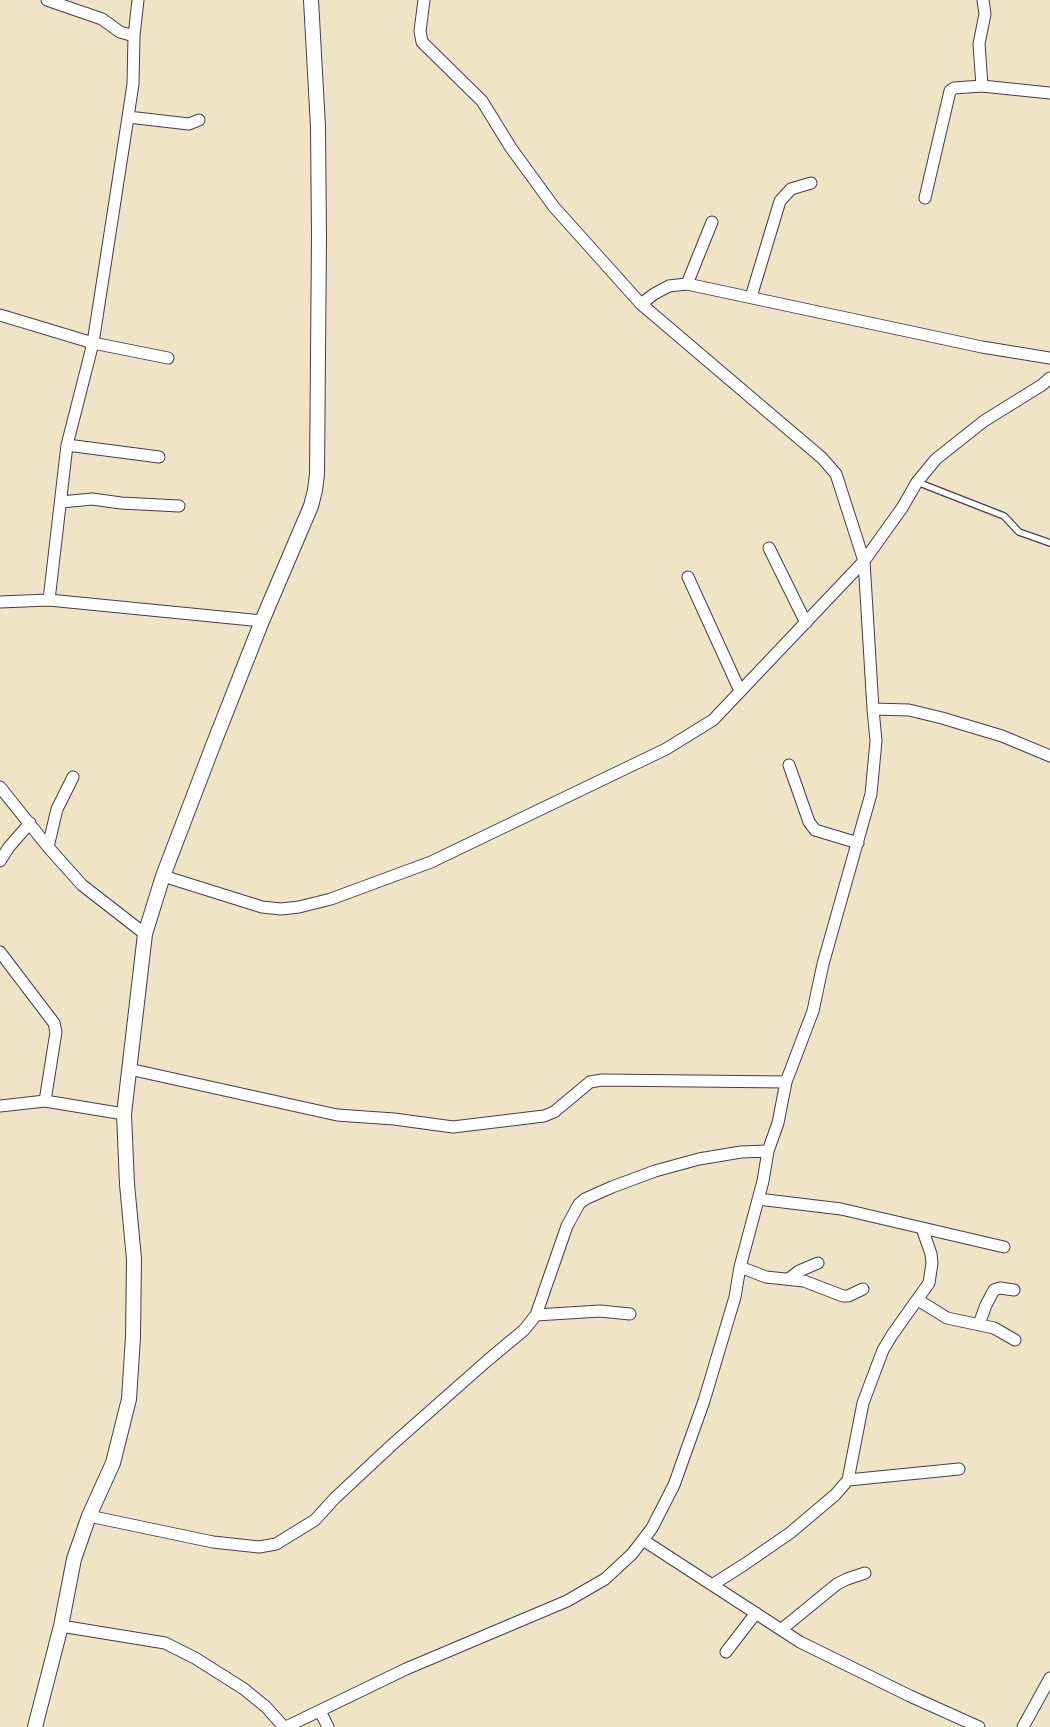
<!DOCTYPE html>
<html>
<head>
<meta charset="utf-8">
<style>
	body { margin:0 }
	canvas { display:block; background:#f0e4c6 }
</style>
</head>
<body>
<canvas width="1050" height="1727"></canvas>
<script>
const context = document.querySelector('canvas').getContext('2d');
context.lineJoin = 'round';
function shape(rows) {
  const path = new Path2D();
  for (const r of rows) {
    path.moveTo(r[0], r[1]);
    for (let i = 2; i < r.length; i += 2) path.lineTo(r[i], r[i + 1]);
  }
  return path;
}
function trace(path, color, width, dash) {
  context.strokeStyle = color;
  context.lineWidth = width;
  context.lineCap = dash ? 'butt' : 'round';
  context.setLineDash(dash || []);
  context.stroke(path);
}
const service = shape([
	[917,482,1004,516,1019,532,1050,543]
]);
const minor = shape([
	[47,0,102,19,120,32,134,36],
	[424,0,420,31,422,42,482,101,511,148,554,207,641,304,822,458,836,474,864,561,873,709,876,741,871,794,823,964,813,1011,786,1082,778,1123,768,1151],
	[982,86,979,44,985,14,983,0],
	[128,117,189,124,199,120],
	[925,198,950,91,954,88,982,86,1050,93],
	[687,284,712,222],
	[751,297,780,201,791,189,811,183],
	[641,304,654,294,669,286,687,284,982,347,1050,358],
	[0,315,93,343,168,358],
	[67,445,159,457],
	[61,502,92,499,121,503,179,506],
	[769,548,806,623],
	[688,577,740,691],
	[49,600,67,445,93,343,128,117,133,84,134,36,138,0],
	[0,602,49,600,262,621],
	[873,709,909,710,942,718,1002,736,1050,756],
	[789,765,809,822,815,830,858,843],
	[0,787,48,847,82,885,145,934],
	[48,847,57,809,73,777],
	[0,861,9,847,30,823],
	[163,876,262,907,281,909,299,907,331,899,431,862,666,749,713,720,864,561,902,508,917,482,936,459,984,421,1042,385,1050,378],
	[0,952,54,1023,56,1032,45,1101],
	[129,1069,337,1115,394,1119,453,1127,544,1116,554,1112,590,1082,602,1080,786,1082],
	[0,1106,45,1101,124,1114],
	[758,1199,841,1209,1004,1247],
	[740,1267,766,1277,804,1281,843,1296,848,1296,863,1289],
	[790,1278,799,1271,818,1263],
	[918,1300,947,1318,994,1328,1015,1340],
	[536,1315,600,1311,630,1314],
	[979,1324,986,1305,994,1290,1000,1288,1014,1290],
	[848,1480,959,1469],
	[89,1516,213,1542,259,1547,276,1544,315,1520,335,1498,394,1443,488,1360,524,1330,536,1315,567,1226,579,1204,585,1199,612,1187,655,1171,699,1159,741,1152,768,1151,763,1181,740,1267,735,1297,704,1401,674,1485,652,1528,632,1554,605,1579,567,1601,406,1669,286,1727],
	[643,1540,800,1642,910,1696,979,1727],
	[712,1585,745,1564,790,1533,835,1495,848,1480,863,1403,883,1350,892,1335,929,1283,932,1263,931,1254,922,1228],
	[61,1626,165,1643,195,1658,244,1689,266,1707,284,1727],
	[782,1629,837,1584,847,1579,865,1573],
	[726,1652,756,1613],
	[320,1711,328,1727],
	[1023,1727,1050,1678]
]);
const tertiary = shape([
	[35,1727,61,1626,74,1559,89,1516,113,1463,129,1399,133,1337,134,1259,127,1184,124,1114,145,934,163,876,212,748,262,621,311,506,315,490,317,474,319,236,318,127,311,0]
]);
trace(service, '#413f50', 8);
trace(minor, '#413f50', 13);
trace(tertiary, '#413f50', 16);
trace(service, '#fff', 5.5);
trace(minor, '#fff', 11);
trace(tertiary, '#fff', 14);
</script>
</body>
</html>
